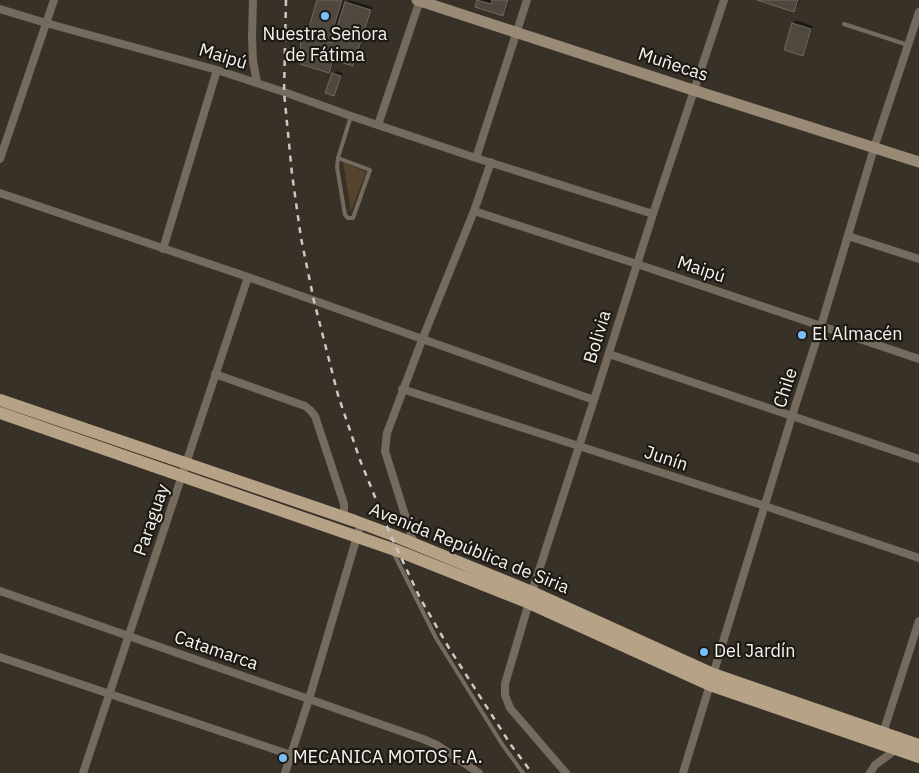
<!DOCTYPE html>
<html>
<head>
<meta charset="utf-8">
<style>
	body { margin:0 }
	canvas { display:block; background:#383128 }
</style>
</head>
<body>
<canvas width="919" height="773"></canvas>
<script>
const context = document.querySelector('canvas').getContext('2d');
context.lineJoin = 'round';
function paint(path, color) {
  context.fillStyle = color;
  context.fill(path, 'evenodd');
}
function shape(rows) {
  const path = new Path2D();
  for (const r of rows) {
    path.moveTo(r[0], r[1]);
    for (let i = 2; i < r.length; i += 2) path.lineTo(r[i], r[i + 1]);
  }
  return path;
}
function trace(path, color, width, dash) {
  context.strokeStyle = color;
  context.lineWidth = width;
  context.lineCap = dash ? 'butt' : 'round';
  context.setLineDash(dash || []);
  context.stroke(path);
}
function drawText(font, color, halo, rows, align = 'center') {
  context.font = font + ' "IBM Plex Sans",sans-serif';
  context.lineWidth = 4.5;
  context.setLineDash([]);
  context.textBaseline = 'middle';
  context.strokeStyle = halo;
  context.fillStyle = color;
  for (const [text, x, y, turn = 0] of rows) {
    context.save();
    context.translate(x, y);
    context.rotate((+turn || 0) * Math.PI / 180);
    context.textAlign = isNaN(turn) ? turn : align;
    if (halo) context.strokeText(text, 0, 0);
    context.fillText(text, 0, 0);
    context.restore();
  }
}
const green = shape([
	[343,162,366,172,351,211]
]);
const shadow = shape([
	[318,0,344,0,334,33,329,38,334,40,346,2,349,0,373,7,356,61,353,64,335,59,332,68,329,71,305,54,301,33,304,31,309,32],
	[478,0,489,0,493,1,494,0,509,0,506,12,503,15,476,7],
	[761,0,800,0,797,7,793,11],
	[796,20,813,26,805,51,802,54,785,49,793,23],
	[336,71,343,73,336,92,333,95,333,74]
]);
const building = shape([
	[317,0,342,0,330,39,308,31,317,0],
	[477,0,491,4,492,0,508,0,503,16,475,7,477,0],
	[757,0,798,0,794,12,757,0],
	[345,2,371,10,353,66,333,60,329,73,300,64,303,55,301,54,300,33,332,43,345,2],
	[792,23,811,29,803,56,784,50,792,23],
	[332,73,341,76,334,96,325,93,332,73]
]);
const lane = shape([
	[844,24,908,45],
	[338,158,370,170,353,218,348,218,345,215,337,167,338,158,351,116],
	[394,554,436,638,502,744,523,773]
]);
const street = shape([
	[253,0,252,36,253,61,257,83],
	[0,9,46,23,217,70,284,92,351,116,476,158,653,214],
	[378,125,420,0],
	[476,158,527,0],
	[0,159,54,0],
	[0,193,248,277,594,400],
	[474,211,637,264,919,359],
	[848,236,919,259],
	[163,249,217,70],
	[609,354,919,459],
	[215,374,305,406,310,410,315,416,344,504,344,517],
	[402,389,765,506,919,558],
	[414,544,385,451,387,433,422,340,474,211,491,162],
	[0,591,423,739,437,745,479,773],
	[0,657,291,755],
	[883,733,919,621],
	[83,773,248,277],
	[285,773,309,699,361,523],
	[566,773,510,708,505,695,505,684,532,592,594,400,653,214,724,0],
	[683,773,792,416,821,326,874,148,919,12],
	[870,773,875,765,890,754,895,749,895,746]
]);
const secondary = shape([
	[417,0,693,90,919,162]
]);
const primary = shape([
	[0,400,355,521,390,534,532,592,713,674,919,745],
	[0,413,398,551,529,603,710,685,919,757]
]);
const rail = shape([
	[286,0,284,92,292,174,301,238,314,301,338,395,360,460,390,534,420,598,449,648,511,745,532,773]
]);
const markers = [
	[325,16,5,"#78bff7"],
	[802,335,5,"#78bff7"],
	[704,652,5,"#78bff7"],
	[283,758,5,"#78bff7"]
];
const poiNames = [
	["Nuestra Señora",325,35,"center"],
	["de Fátima",325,56,"center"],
	["El Almacén",812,335],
	["Del Jardín",714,652],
	["MECANICA MOTOS F.A.",293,758]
];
const streetNames = [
	["Maipú",223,57,17],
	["Muñecas",673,65,18],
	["Maipú",701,270,18],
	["Bolivia",598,337,-73],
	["Chile",786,388,-72],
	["Junín",666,459,18],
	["Paraguay",152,520,-71],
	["Avenida República de Siria",469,549,22],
	["Catamarca",216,651,19]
];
paint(green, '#55432b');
paint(shadow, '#0007');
paint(building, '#4f483e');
trace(building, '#70685e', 1);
trace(lane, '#746b5e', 4);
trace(street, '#746b5e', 8);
trace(secondary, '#998a75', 11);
trace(primary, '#b6a287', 12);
trace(rail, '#cec8c1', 2.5, [6, 6]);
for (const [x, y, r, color] of markers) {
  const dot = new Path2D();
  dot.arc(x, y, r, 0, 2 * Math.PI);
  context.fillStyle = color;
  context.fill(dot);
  trace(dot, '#1d1a15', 2);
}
drawText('18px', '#f8f3ed', '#1d1a15', poiNames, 'left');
drawText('18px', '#f8f3ed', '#1d1a15', streetNames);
</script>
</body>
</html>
